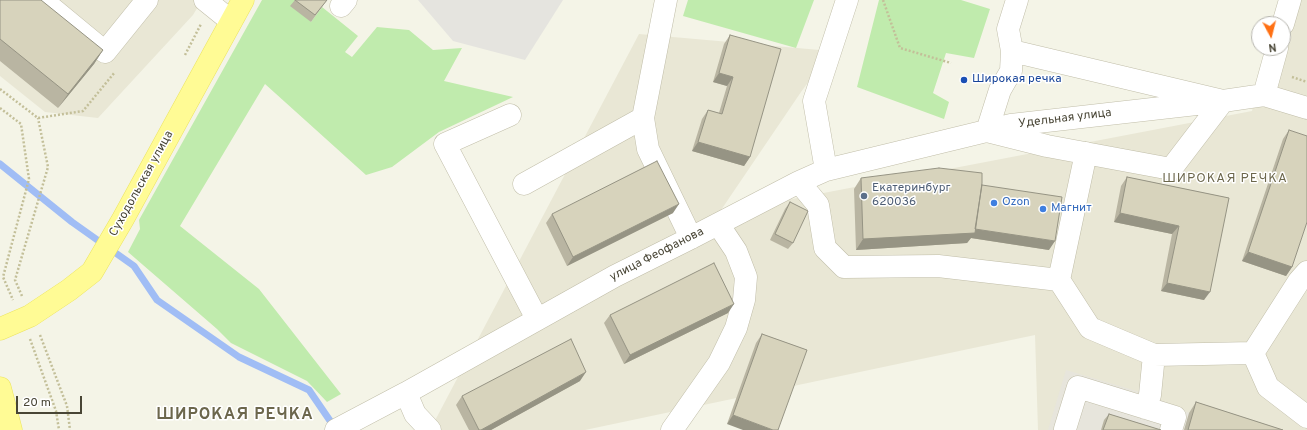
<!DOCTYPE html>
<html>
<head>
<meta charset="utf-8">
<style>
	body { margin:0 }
	#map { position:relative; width:1307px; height:430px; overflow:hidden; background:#f4f4e7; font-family:Overpass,sans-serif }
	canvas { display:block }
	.north { position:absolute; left:1251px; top:16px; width:40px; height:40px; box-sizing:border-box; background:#fff; border:1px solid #b6b5ae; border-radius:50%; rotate:173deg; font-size:11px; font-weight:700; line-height:16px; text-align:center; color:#484535 }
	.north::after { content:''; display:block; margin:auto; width:14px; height:18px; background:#ff7013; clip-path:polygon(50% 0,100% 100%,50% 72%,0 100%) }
	.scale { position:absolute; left:16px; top:396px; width:66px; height:18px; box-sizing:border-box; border:2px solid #484535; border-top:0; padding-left:5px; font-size:12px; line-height:14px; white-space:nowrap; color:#484535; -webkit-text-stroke:3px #fff; paint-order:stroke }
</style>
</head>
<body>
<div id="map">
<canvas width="1307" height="430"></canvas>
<div class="north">N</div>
<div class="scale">20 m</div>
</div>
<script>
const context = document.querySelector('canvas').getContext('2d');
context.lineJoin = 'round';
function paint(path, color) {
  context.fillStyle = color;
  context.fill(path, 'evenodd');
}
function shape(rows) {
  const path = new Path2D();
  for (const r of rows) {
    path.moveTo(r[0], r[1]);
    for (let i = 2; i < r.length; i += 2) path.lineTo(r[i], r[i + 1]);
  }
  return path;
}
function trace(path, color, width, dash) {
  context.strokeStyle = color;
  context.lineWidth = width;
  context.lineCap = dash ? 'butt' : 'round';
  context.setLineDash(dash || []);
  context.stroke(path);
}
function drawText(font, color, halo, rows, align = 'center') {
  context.font = font + ' Overpass,sans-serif';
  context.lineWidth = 3;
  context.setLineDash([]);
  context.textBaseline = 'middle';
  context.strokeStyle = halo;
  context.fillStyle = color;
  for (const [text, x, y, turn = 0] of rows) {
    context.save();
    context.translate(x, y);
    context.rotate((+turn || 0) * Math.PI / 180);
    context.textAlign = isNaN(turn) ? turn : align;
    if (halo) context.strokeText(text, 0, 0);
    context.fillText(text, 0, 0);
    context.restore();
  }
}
const residential = shape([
	[0,0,202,0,193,15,98,118,45,112,0,76],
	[1281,0,1307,0,1307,430,1038,430,1035,335,585,430,430,430,639,34,831,51,801,92,719,213,1252,111,1268,48,1283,48,1283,24]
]);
const industrial = shape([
	[1066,370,1150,395,1189,413,1244,430,1048,430]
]);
const green = shape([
	[262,0,295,0,311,22,322,7,358,36,345,52,352,57,377,27,409,30,433,50,462,48,444,81,513,97,439,132,392,167,366,175,265,84,180,226,259,289,341,394,327,402,307,381,231,343,217,329,128,252,140,229,139,220],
	[688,0,814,0,796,48,683,16],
	[879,0,961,0,990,9,974,58,946,53,933,93,949,102,944,119,857,87]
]);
const parking = shape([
	[418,0,563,0,525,60,453,41]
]);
const stream = shape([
	[0,164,72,222,134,266,157,300,239,357,309,390,335,428]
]);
const path = shape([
	[883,0,900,48,951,63],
	[185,55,201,24],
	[1292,77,1307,82],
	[0,89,38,118,83,111,115,72],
	[0,108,21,124,29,179,3,277,13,300],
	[22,296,15,280,48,167,38,118],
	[40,335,67,406,70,430],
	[30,339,56,411,59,430]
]);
const minor = shape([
	[42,0,105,52,147,0],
	[205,0,231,21],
	[341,6,346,0],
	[1283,24,1290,0],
	[1012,51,1223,101,1171,169,1047,146,987,131,1000,90,1011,71,1012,51],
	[1012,51,1008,29,1017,0],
	[1264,95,1277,48],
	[510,115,445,144,537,319],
	[643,118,648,149,691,238],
	[826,170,814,101,847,0],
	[799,182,818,205,825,248,844,267,938,266,1059,280,1090,328,1154,355,1253,353,1299,281,1307,272],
	[524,184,643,118,666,0],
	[1059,280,1086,153],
	[1253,353,1268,387,1307,417],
	[406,393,415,414,430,430],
	[1145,408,1150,395,1154,355],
	[1065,429,1078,387,1175,417,1171,430],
	[336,430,406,393,615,276,691,238,799,182,826,170,1011,125,1223,101,1264,95,1307,108],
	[672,430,719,363,736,328,744,300,746,277,736,251,718,224]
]);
const major = shape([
	[0,329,30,316,69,290,92,272,123,219,243,0],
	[0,388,11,430]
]);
const wall = shape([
	[0,0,103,50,94,64,58,108,0,61],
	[295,0,327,0,311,22,290,6],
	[730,35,750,157,744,166,692,151,702,119,708,110,719,113,727,86,713,82,724,44],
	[1289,130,1292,267,1286,276,1242,261,1283,139],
	[1127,177,1229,198,1204,300,1161,291,1172,234,1114,222,1121,186],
	[861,178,982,185,1049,250,971,238,967,243,856,250,854,189],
	[790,202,793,243,788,249,770,240,785,209],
	[673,213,567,266,546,223,552,214],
	[728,313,624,364,604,323,610,315],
	[762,334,807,350,727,424,756,343],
	[580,381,491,430,469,430,456,405,462,396],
	[1196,402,1283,430,1184,430,1189,413],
	[1109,414,1161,430,1101,430,1104,420]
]);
const shadedWall = shape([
	[103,50,94,64,58,108,68,94],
	[719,73,733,77,727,86,713,82],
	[698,142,750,157,744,166,692,151],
	[679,204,673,213,567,266,573,257],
	[1120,213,1179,226,1172,234,1114,222],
	[974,229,1055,241,1049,250,971,238,967,243,856,250,863,239],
	[1248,252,1292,267,1286,276,1242,261],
	[1167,283,1210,292,1204,300,1161,291],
	[734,304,728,313,624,364,630,355],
	[586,372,580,381,491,430,481,430],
	[733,415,773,430,743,430,727,424]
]);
const building = shape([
	[0,0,41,0,103,50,68,94,0,39,0,0],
	[295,0,327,0,315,15,295,0],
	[730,35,781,49,750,157,698,142,708,110,722,114,733,77,719,73,730,35],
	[1289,130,1307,136,1307,222,1292,267,1248,252,1289,130],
	[657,161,679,204,573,257,552,214,657,161],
	[939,168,982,173,982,183,975,233,863,239,861,178,939,168],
	[1127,177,1229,198,1210,292,1167,283,1179,226,1120,213,1127,177],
	[982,185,1062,197,1055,241,975,229,982,185],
	[790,202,808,211,793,243,775,234,790,202],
	[714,263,734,304,630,355,610,315,714,263],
	[762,334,807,350,778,430,773,430,733,415,762,334],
	[571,339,586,372,481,430,479,430,462,396,571,339],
	[1196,402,1283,430,1188,430,1196,402],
	[1109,414,1161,430,1103,430,1109,414]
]);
const markers = [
	[964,80,4,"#1a4fb4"],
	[864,196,4,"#5c6f8a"],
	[994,203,4,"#3f7fe0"],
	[1043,209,4,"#3f7fe0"]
];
const transitNames = [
	["Широкая речка",972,80]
];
const streetNames = [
	["Удельная улица",1065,119,-7],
	["Суходольская улица",142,184,-61],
	["улица Феофанова",657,255,-27]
];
const serviceNames = [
	["Екатеринбург",872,189],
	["620036",872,203]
];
const shopNames = [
	["Ozon",1002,203],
	["Магнит",1051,209]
];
const neighbourhoodNames = [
	["ШИРОКАЯ РЕЧКА",1225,179]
];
const districtNames = [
	["ШИРОКАЯ РЕЧКА",235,416]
];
paint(residential, '#e9e7d5');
paint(industrial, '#e7e5dc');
paint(green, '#c0ebad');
paint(parking, '#e5e4df');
trace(stream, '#a0bdf5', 7);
trace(minor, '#c1bea9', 23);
trace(major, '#ebe35e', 23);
trace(path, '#c3bf99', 2.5, [2, 2]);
trace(minor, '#fff', 22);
trace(major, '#fffb95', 22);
paint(wall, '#b9b5a2');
paint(shadedWall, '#969484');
paint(building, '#d7d3bc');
trace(building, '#969484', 1);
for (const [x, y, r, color] of markers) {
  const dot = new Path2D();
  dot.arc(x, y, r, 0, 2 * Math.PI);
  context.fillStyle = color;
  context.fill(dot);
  trace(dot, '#fff', 1.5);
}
drawText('12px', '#164399', '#fff', transitNames, 'left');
drawText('12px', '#484535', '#fff', streetNames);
drawText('12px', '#4e5e75', '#fff', serviceNames, 'left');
drawText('12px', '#366cbe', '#fff', shopNames, 'left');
context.letterSpacing = '1px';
drawText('13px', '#6c674c', '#fff', neighbourhoodNames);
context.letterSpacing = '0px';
context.letterSpacing = '1px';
drawText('bold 16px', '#6c674c', '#fff', districtNames);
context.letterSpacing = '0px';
</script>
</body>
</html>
